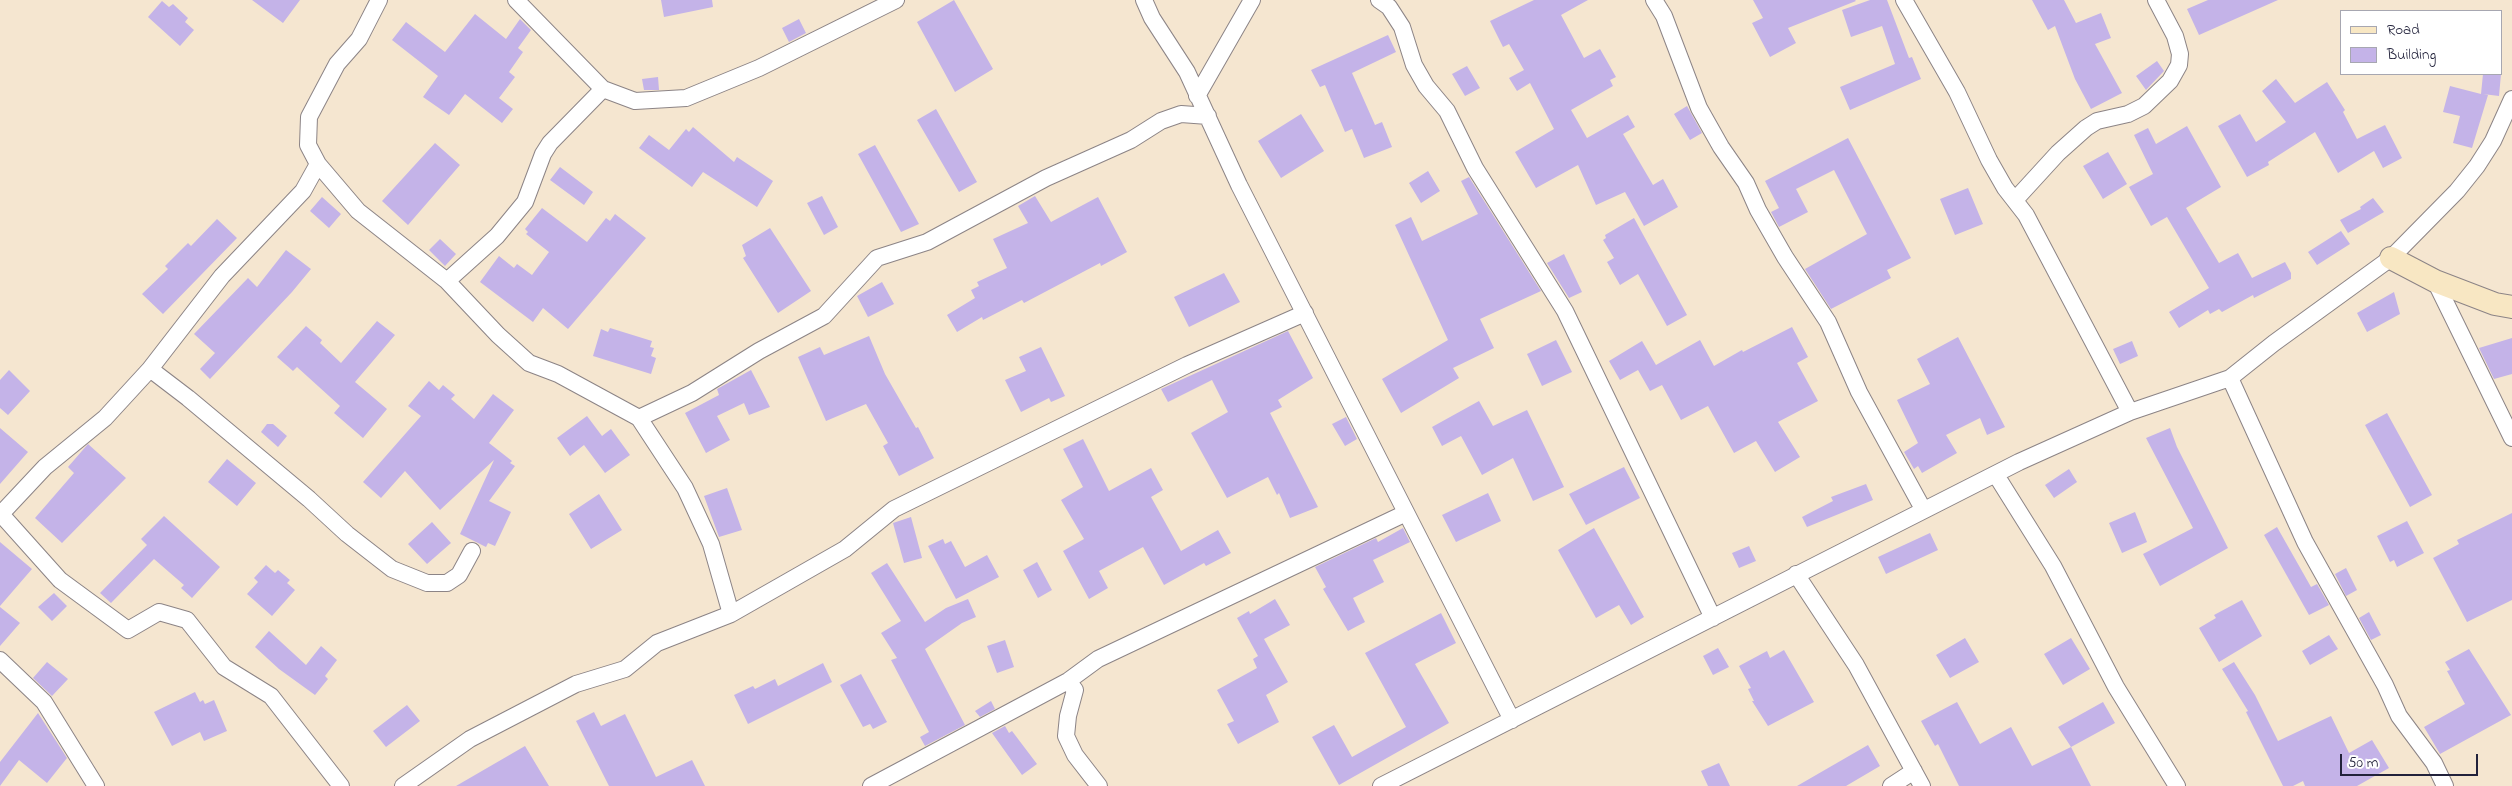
<!DOCTYPE html>
<html>
<head>
<meta charset="utf-8">
<style>
	body { margin:0 }
	#map { position:relative; width:2512px; height:786px; overflow:hidden; background:#f5e6d0; font-family:"Indie Flower",sans-serif }
	canvas { display:block }
	.legend { position:absolute; left:2340px; top:10px; width:162px; height:65px; box-sizing:border-box; background:#fff; border:1px solid #a7a7b1; margin:0; padding:6px 9px; list-style:none; font-size:15px; color:#22223b }
	.legend li { display:flex; align-items:center; gap:10px; height:25px }
	.legend b { width:25px; border:1px solid #a7a7b1 }
	.scale { position:absolute; left:2340px; top:754px; width:138px; height:22px; box-sizing:border-box; border:2px solid #22223b; border-top:0; padding-left:6px; font-size:15px; line-height:18px; white-space:nowrap; color:#22223b; -webkit-text-stroke:4px #fff; paint-order:stroke }
</style>
</head>
<body>
<div id="map">
<canvas width="2512" height="786"></canvas>
<ul class="legend">
<li><b style="height:6px;background:#f8e7c3"></b>Road</li>
<li><b style="height:14px;background:#c4b3e8"></b>Building</li>
</ul>
<div class="scale">50 m</div>
</div>
<script>
const context = document.querySelector('canvas').getContext('2d');
context.lineJoin = 'round';
function paint(path, color) {
  context.fillStyle = color;
  context.fill(path, 'evenodd');
}
function shape(rows) {
  const path = new Path2D();
  for (const r of rows) {
    path.moveTo(r[0], r[1]);
    for (let i = 2; i < r.length; i += 2) path.lineTo(r[i], r[i + 1]);
  }
  return path;
}
function trace(path, color, width, dash) {
  context.strokeStyle = color;
  context.lineWidth = width;
  context.lineCap = dash ? 'butt' : 'round';
  context.setLineDash(dash || []);
  context.stroke(path);
}
const building = shape([
	[252,0,300,0,283,23],
	[661,0,712,0,713,7,664,17],
	[954,0,993,69,955,92,917,22],
	[1534,0,1588,0,1561,15,1584,58,1600,49,1616,77,1610,80,1613,86,1571,110,1587,138,1628,115,1635,127,1623,134,1653,185,1663,179,1678,207,1644,226,1625,192,1596,205,1578,165,1536,188,1515,152,1554,129,1530,83,1517,91,1509,78,1524,70,1509,44,1503,47,1490,21],
	[1753,0,1855,0,1856,1,1788,28,1796,43,1770,57,1752,23,1763,18],
	[1870,0,1887,0,1909,58,1912,57,1921,79,1850,110,1840,87,1895,64,1882,26,1851,37,1842,10],
	[2032,0,2064,0,2076,23,2101,13,2111,38,2095,44,2122,93,2091,109,2075,79,2055,26,2048,30],
	[2208,0,2278,0,2199,35,2187,9],
	[162,1,169,7,173,4,188,18,185,22,194,30,180,46,148,17],
	[475,14,506,39,520,19,531,30,518,48,523,52,509,72,515,77,499,98,513,109,502,123,465,94,449,115,423,97,438,76,392,40,406,22,445,52],
	[799,19,806,33,789,42,782,28],
	[1388,35,1396,52,1352,73,1375,125,1382,122,1392,147,1364,158,1352,129,1345,132,1325,85,1320,87,1311,70],
	[2157,61,2164,71,2146,90,2136,76],
	[1467,66,1480,88,1465,96,1452,74],
	[2483,74,2501,74,2499,96,2483,94,2488,95,2472,148,2453,143,2460,116,2443,112,2450,86,2481,94],
	[658,77,659,90,644,90,642,79],
	[2276,79,2295,103,2327,82,2345,110,2343,112,2357,139,2385,125,2402,158,2383,168,2374,151,2338,173,2315,132,2268,162,2269,165,2247,177,2218,126,2240,114,2256,142,2286,122,2262,91],
	[1687,106,1702,133,1690,140,1674,114],
	[936,109,977,182,959,192,917,120],
	[1301,114,1324,151,1281,178,1258,141],
	[2187,126,2221,187,2186,208,2219,263,2238,253,2252,278,2285,262,2291,273,2291,279,2254,298,2253,295,2222,312,2219,309,2210,314,2208,310,2179,328,2169,312,2209,288,2167,217,2151,226,2129,187,2153,174,2134,135,2148,128,2156,144],
	[693,127,734,162,737,157,773,181,757,207,703,172,692,187,639,148,649,135,669,150,686,129,689,132],
	[1848,138,1911,258,1887,270,1891,278,1831,309,1805,269,1867,234,1834,170,1796,189,1808,212,1779,227,1771,212,1779,208,1765,181],
	[435,143,460,165,408,225,382,201],
	[875,145,919,224,901,232,858,154],
	[2108,152,2127,184,2103,199,2083,166],
	[560,167,593,192,584,205,550,180],
	[1428,171,1440,191,1421,203,1409,183],
	[1469,177,1541,291,1480,319,1494,348,1453,368,1459,378,1401,413,1382,379,1448,340,1395,225,1411,217,1422,241,1478,214,1461,181],
	[1968,188,1983,224,1955,235,1940,199],
	[822,196,838,227,824,235,807,203],
	[1035,196,1051,222,1098,197,1127,252,1101,266,1100,263,1024,303,1022,300,983,320,982,317,957,332,947,315,975,298,971,290,979,286,977,282,1007,268,993,239,1028,223,1018,206],
	[322,197,341,214,329,228,310,211],
	[2373,198,2384,212,2348,233,2340,220,2361,209,2360,207],
	[542,208,587,242,606,218,610,221,615,214,646,238,568,329,543,308,533,322,480,282,499,256,514,268,517,264,532,275,549,252,526,234,528,232,525,229],
	[1634,218,1687,315,1667,326,1638,274,1620,285,1607,262,1614,258,1603,240,1606,238,1605,235],
	[217,219,237,238,163,314,142,294,168,269,165,266,188,243,191,246],
	[770,228,811,291,778,313,743,258,746,256,742,245],
	[2341,231,2350,244,2317,265,2308,252],
	[440,239,456,254,445,266,429,250],
	[286,250,311,269,292,292,210,379,200,369,215,353,194,334,248,278,257,287],
	[1564,254,1582,292,1569,298,1547,263],
	[1224,273,1240,302,1189,327,1174,297],
	[882,282,894,304,868,317,857,296],
	[2394,292,2400,314,2367,332,2357,313],
	[377,321,395,335,355,382,387,409,363,438,334,413,340,406,297,367,293,371,277,357,306,326,322,340,320,343,341,363],
	[1792,327,1808,357,1797,363,1818,401,1778,422,1800,457,1775,472,1756,441,1734,453,1708,406,1681,420,1662,385,1650,391,1638,370,1620,380,1609,361,1642,341,1656,365,1700,340,1714,366,1742,350,1743,352],
	[610,328,652,341,650,347,654,348,651,356,656,358,651,374,593,356,601,329,608,332],
	[1288,331,1313,378,1278,400,1282,407,1270,413,1318,507,1290,518,1279,493,1277,495,1268,477,1227,498,1191,433,1228,412,1212,380,1168,402,1161,389],
	[869,336,885,374,916,428,918,427,934,458,899,476,883,446,888,443,866,404,826,421,798,357,820,347,824,355],
	[1958,337,2005,427,1987,435,1980,418,1946,435,1957,453,1922,473,1918,466,1914,469,1904,452,1918,443,1897,400,1930,384,1917,359],
	[2512,338,2512,374,2494,379,2479,348],
	[1556,340,1572,372,1542,386,1527,354],
	[2132,341,2138,356,2120,364,2113,349],
	[1041,347,1065,396,1051,402,1049,398,1021,412,1005,380,1026,371,1019,357],
	[9,370,30,391,8,415,0,408,0,380],
	[751,370,770,407,749,415,744,403,717,416,730,440,706,453,685,413,719,395,717,389],
	[429,381,439,390,443,385,455,395,451,399,474,419,493,394,514,410,489,443,512,461,510,463,515,466,489,501,511,512,495,546,488,543,486,547,460,534,494,460,440,510,405,471,381,498,363,482,421,416,408,406],
	[1479,401,1493,426,1527,410,1564,487,1533,501,1513,458,1482,475,1461,436,1442,446,1432,427],
	[2387,413,2432,495,2410,507,2365,425],
	[587,416,602,436,611,429,630,455,605,473,584,445,570,456,557,438],
	[1346,417,1357,439,1345,446,1332,424],
	[267,424,273,424,287,436,278,447,261,432],
	[0,428,28,452,0,484],
	[2170,428,2177,447,2228,548,2160,586,2143,554,2193,528,2146,438],
	[1083,439,1109,491,1151,468,1163,490,1151,497,1181,551,1218,530,1231,553,1206,566,1204,563,1164,585,1143,547,1099,571,1108,588,1089,599,1063,551,1084,539,1061,500,1083,487,1063,449],
	[88,444,126,478,62,543,35,518,74,473,68,467],
	[227,459,256,483,237,506,208,482],
	[1624,467,1640,498,1586,525,1569,494],
	[2069,469,2077,482,2054,498,2045,485],
	[1866,484,1873,500,1807,527,1802,517,1833,501,1831,497],
	[727,488,742,530,719,537,704,496],
	[1488,493,1501,521,1456,542,1442,515],
	[599,494,622,530,591,549,569,514],
	[2135,512,2147,542,2122,553,2109,523],
	[2512,513,2512,600,2467,622,2433,558,2459,544,2457,540],
	[164,516,220,567,192,598,181,588,184,585,154,559,111,603,100,593,147,545,141,539],
	[911,517,922,558,904,563,893,523],
	[2407,521,2424,553,2397,567,2394,560,2390,562,2377,536],
	[432,522,451,543,427,564,408,544],
	[2277,527,2311,587,2317,584,2329,605,2309,615,2264,535],
	[1403,528,1410,542,1373,560,1384,582,1353,598,1365,622,1348,631,1323,589,1326,587,1315,567,1376,538,1378,542],
	[1594,528,1644,617,1631,625,1619,605,1596,618,1558,550],
	[1930,533,1938,550,1886,574,1878,557],
	[943,539,945,544,951,541,965,567,987,555,999,577,956,599,928,546],
	[0,542,32,569,0,606],
	[1749,546,1756,561,1739,568,1732,553],
	[1037,562,1052,590,1038,598,1023,570],
	[887,563,925,622,946,608,968,599,976,617,962,623,925,649,965,725,925,746,920,737,929,732,891,660,897,658,881,633,901,621,871,573],
	[266,565,275,573,278,570,290,580,287,583,295,590,272,616,247,594,258,582,254,578],
	[2346,568,2357,590,2346,596,2335,574],
	[54,593,67,606,52,621,38,607],
	[1275,599,1290,625,1264,639,1288,682,1266,695,1279,722,1238,744,1227,724,1234,721,1217,690,1257,668,1253,659,1258,656,1237,618,1249,611,1250,614],
	[2242,600,2262,636,2219,662,2199,628,2216,618,2214,615],
	[0,607,20,623,0,646],
	[2369,612,2381,635,2371,640,2359,618],
	[1441,613,1456,643,1415,664,1449,723,1339,785,1312,737,1334,725,1352,757,1406,727,1365,653],
	[269,631,306,665,321,646,337,660,325,676,328,679,315,695,279,669,255,647],
	[2329,635,2338,649,2310,665,2302,651],
	[1965,638,1979,662,1950,678,1936,655],
	[2071,638,2090,669,2063,685,2044,654],
	[1005,640,1014,667,997,673,987,646],
	[1718,648,1729,667,1713,675,1703,656],
	[2469,649,2511,715,2440,754,2424,727,2465,704,2447,671,2450,670,2445,662],
	[1784,650,1814,702,1768,726,1752,701,1754,701,1748,689,1751,688,1739,666,1767,651,1770,658],
	[47,662,68,679,52,696,33,678],
	[2234,662,2255,695,2278,741,2331,716,2349,753,2372,740,2389,768,2357,786,2305,786,2303,781,2293,786,2283,786,2246,712,2248,711,2222,669],
	[823,663,832,682,748,724,734,695,753,686,755,689,775,679,778,686],
	[861,674,887,722,873,729,870,724,863,727,840,685],
	[195,692,200,702,203,700,205,704,214,700,227,731,204,741,200,732,172,746,154,712],
	[991,701,995,709,980,717,975,711],
	[1957,702,1980,744,2011,727,2032,766,2071,747,2091,786,1959,786,1938,744,1935,746,1921,721],
	[2103,702,2115,723,2071,747,2058,727],
	[407,705,420,721,386,747,373,731],
	[594,712,601,726,625,714,656,777,692,760,705,786,609,786,576,721],
	[38,713,67,758,47,783,19,760,0,786,0,762],
	[1005,726,1009,733,1012,731,1037,764,1022,775,992,733],
	[1868,745,1880,766,1846,786,1797,786],
	[525,746,549,786,456,786],
	[1719,763,1730,786,1708,786,1701,771]
]);
const street = shape([
	[516,0,603,89,635,101,686,98,759,68,896,0],
	[1144,0,1152,18,1187,72,1239,185,1512,720],
	[1379,0,1389,7,1402,27,1414,65,1426,86,1447,111,1475,168,1565,311,1713,618],
	[1654,0,1664,16,1699,108,1721,147,1746,183,1758,210,1785,257,1828,322,1859,392,1923,509],
	[1904,0,1957,92,1989,160,2005,188,2026,215,2130,412],
	[603,89,550,143,543,154,525,202,497,236,447,281,498,335,529,363,558,374,639,418,685,488,711,544,731,614],
	[1197,96,1252,0],
	[318,164,358,211,447,281],
	[2015,200,2058,153,2086,128,2097,121,2128,114,2144,106,2170,81,2179,65,2180,54,2175,36,2156,0],
	[2435,281,2512,438],
	[150,369,188,398,309,499,347,534,392,569,427,583,447,583,459,575,472,551],
	[2230,378,2305,542,2385,685,2399,716,2434,763,2445,786],
	[639,418,692,393,759,351,824,316,877,258,927,242,1046,178,1131,140,1161,121,1181,114,1208,116],
	[1996,475,2053,566,2116,687,2177,786],
	[0,513,60,580,128,630,159,612,187,620,224,667,271,696,341,786],
	[0,515,45,467,105,418,150,369,222,276,303,191,318,164,308,145,309,117,337,64,359,39,379,0],
	[1796,574,1856,665,1922,786],
	[0,660,44,702,96,786],
	[1068,681,1075,690,1068,716,1066,736,1075,755,1099,786],
	[403,786,470,739,576,684,625,669,657,643,731,614,845,549,894,509,1187,365,1305,313],
	[871,786,1068,681,1098,659,1406,513],
	[1381,786,2019,462,2130,412,2230,378,2274,343,2391,258,2457,191,2477,166,2493,141,2512,99],
	[1891,786,1914,771]
]);
const secondary = shape([
	[2391,258,2435,281,2495,304,2512,307]
]);
paint(building, '#c4b3e8');
trace(street, '#8c8486', 18);
trace(secondary, '#8c8486', 24);
trace(street, '#fff', 16);
trace(secondary, '#f8e7c3', 22);
</script>
</body>
</html>
